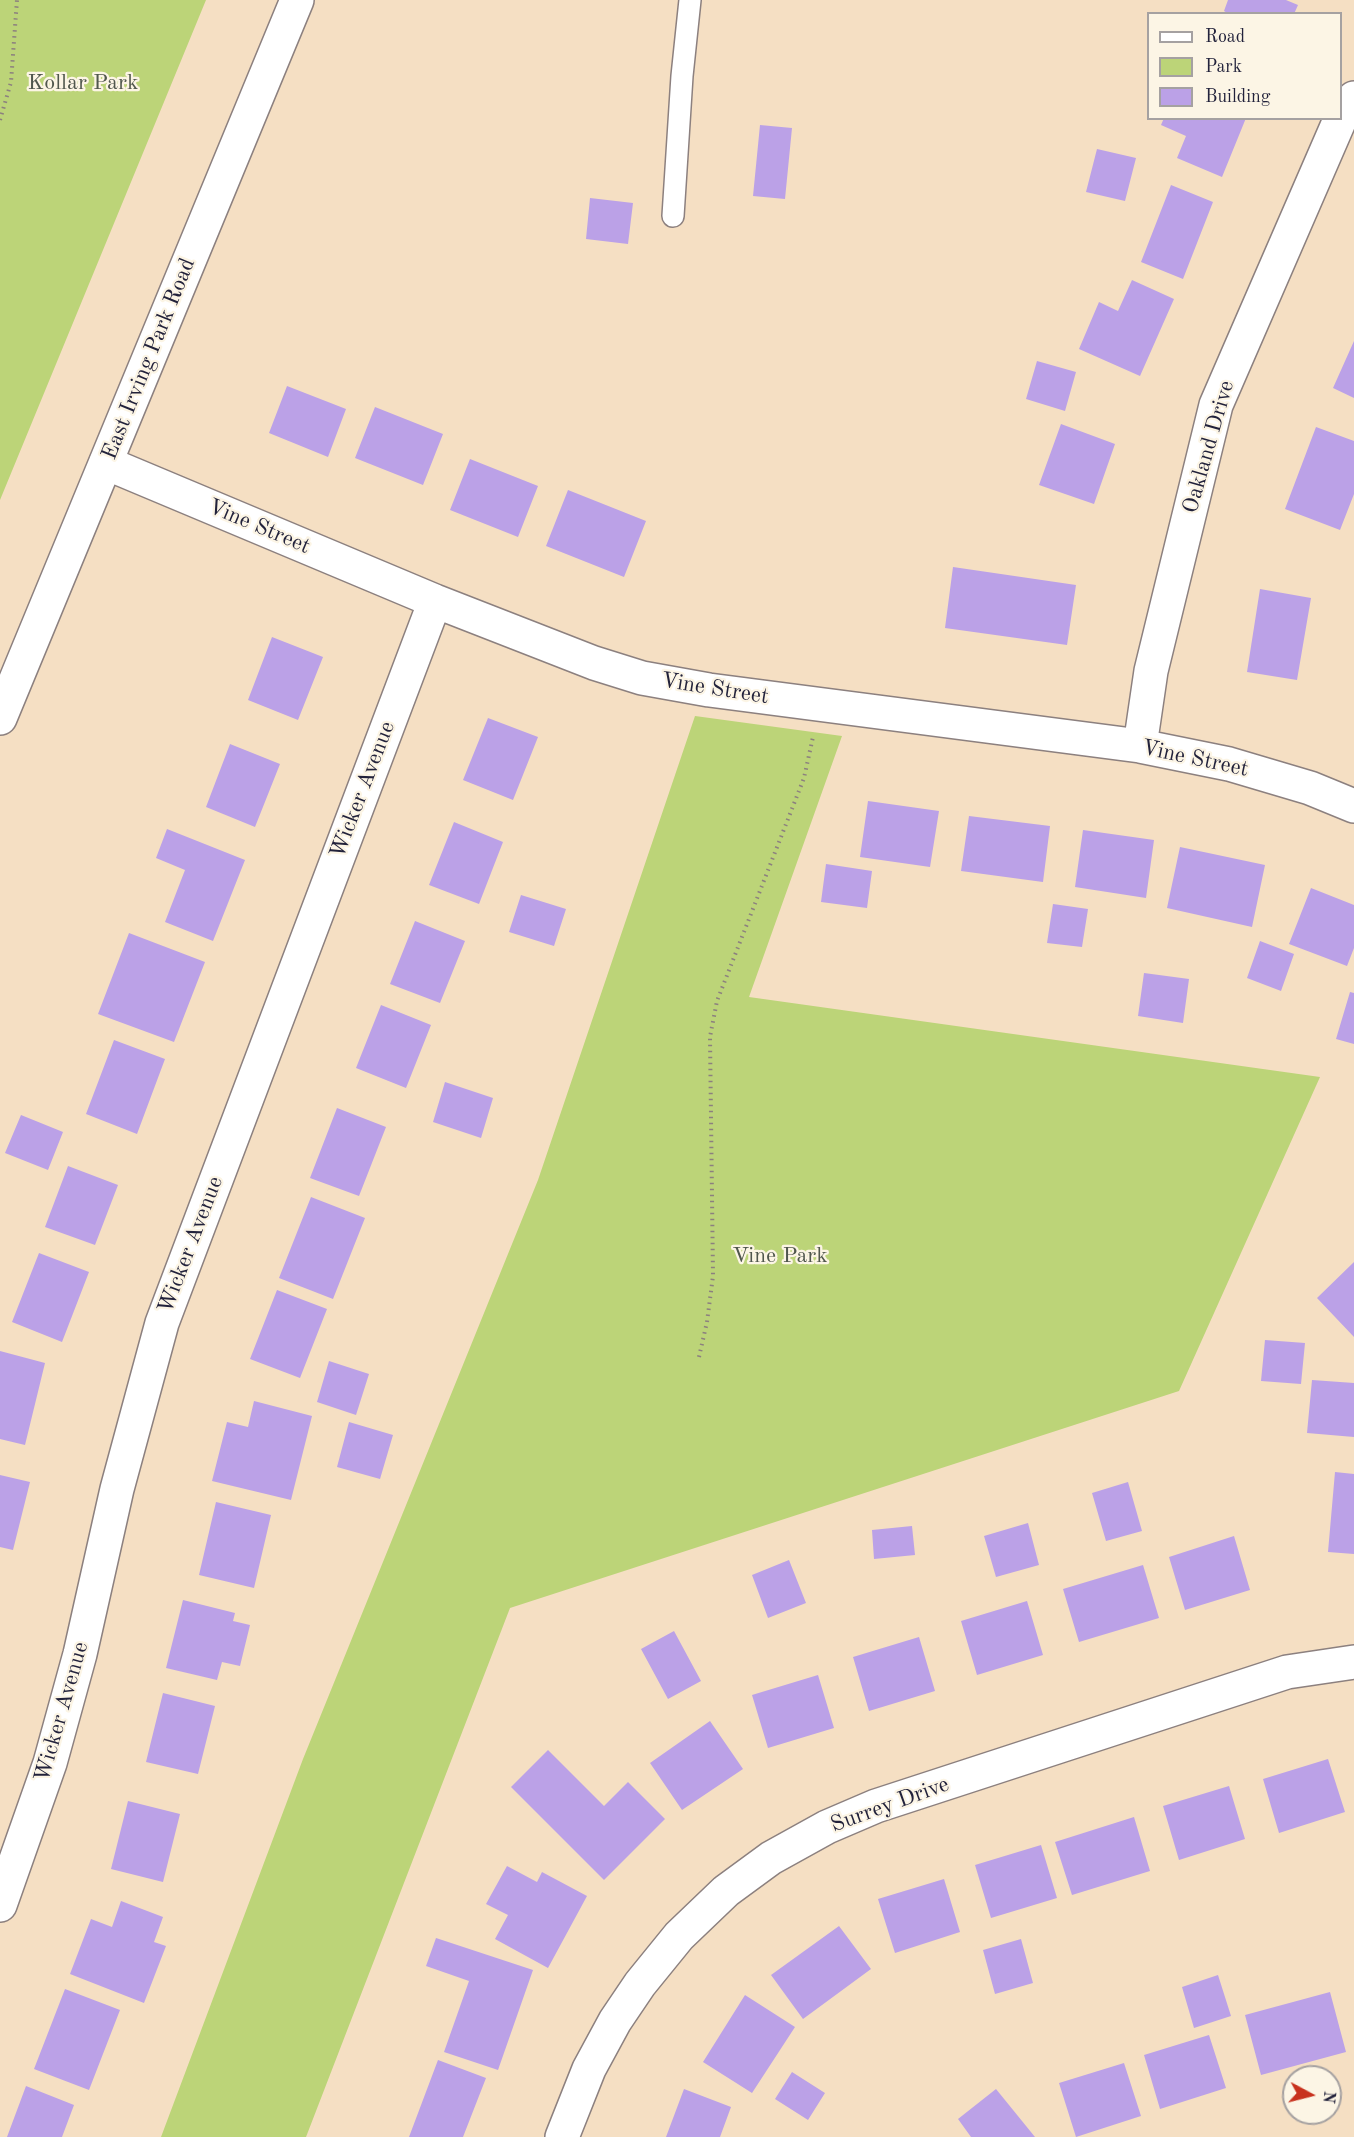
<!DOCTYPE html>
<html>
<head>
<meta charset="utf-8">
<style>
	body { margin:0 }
	#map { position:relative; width:1354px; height:2137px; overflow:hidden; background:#f5dfc3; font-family:"Old Standard TT",serif }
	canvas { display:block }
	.legend { position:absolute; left:1147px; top:12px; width:195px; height:108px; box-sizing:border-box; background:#fcf5e5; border:2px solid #a5a1a1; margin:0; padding:8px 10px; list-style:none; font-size:18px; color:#22223b }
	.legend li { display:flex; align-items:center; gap:12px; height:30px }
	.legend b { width:30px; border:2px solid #a5a1a1 }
	.north { position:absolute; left:1282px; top:2065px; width:60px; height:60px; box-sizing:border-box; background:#fcf5e5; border:2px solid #a5a1a1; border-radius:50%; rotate:97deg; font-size:16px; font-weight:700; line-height:24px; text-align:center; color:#22223b }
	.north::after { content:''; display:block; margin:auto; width:21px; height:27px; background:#c8321e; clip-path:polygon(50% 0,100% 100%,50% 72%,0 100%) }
</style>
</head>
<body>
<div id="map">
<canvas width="1354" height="2137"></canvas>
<ul class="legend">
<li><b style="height:8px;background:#fff"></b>Road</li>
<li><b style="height:16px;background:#bcd478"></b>Park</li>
<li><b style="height:16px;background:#bba1e7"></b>Building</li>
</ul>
<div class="north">N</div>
</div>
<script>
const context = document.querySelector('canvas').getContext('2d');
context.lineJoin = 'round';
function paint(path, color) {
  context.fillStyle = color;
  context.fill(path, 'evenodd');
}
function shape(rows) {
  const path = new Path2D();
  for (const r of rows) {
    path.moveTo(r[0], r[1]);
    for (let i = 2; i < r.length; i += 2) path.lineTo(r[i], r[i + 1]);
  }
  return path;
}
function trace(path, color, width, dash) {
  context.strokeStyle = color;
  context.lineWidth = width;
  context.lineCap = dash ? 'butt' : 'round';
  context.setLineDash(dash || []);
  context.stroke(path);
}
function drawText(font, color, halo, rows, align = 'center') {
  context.font = font + ' "Old Standard TT",serif';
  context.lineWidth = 4.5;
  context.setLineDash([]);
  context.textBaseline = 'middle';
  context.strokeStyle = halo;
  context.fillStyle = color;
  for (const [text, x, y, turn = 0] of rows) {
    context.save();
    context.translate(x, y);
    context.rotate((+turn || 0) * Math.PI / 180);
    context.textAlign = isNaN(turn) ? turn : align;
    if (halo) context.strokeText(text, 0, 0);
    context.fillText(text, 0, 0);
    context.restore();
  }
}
const green = shape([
	[0,0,206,0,0,500],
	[695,716,842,736,749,997,1320,1077,1179,1391,510,1608,306,2137,161,2137,303,1759,538,1180]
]);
const building = shape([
	[1228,0,1286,0,1298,5,1294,14,1229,14,1224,11],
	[1164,118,1246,118,1222,177,1177,158,1186,136,1161,125],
	[760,125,792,128,785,199,753,196],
	[1097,149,1136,158,1125,201,1086,192],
	[1171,185,1213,202,1183,279,1141,262],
	[590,198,633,203,628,244,586,239],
	[1132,280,1174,299,1140,376,1079,349,1099,302,1118,311],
	[1354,341,1354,398,1333,388],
	[1037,361,1076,372,1065,411,1026,399],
	[287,386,346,409,328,457,269,433],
	[375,407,443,434,423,485,355,458],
	[1061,424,1115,444,1094,504,1039,485],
	[1316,427,1354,441,1354,494,1340,530,1285,509],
	[470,459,538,486,518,537,450,510],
	[568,490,646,521,624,577,546,546],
	[953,567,1076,585,1067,645,945,628],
	[1260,589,1311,598,1297,680,1247,672],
	[272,637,323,657,298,720,248,700],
	[488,718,538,737,513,800,463,780],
	[230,744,280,764,255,827,206,807],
	[868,801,939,811,930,867,860,857],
	[969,816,1050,826,1043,882,961,871],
	[454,822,503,842,479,904,429,885],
	[167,829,245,860,213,941,165,922,185,870,156,858],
	[1083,830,1154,840,1146,898,1075,887],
	[1180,847,1265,865,1252,927,1167,908],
	[826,864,872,871,867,908,821,902],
	[1311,888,1354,905,1354,948,1347,966,1289,944],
	[521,895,566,909,554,946,509,932],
	[1053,904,1088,909,1082,947,1047,943],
	[415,921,465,941,440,1003,390,984],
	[129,933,205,962,174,1042,98,1014],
	[1260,941,1294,954,1281,991,1247,978],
	[1144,973,1189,979,1183,1023,1138,1016],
	[1350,992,1354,993,1354,1044,1336,1039],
	[381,1005,431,1025,406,1088,356,1068],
	[114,1040,165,1059,137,1134,86,1114],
	[445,1082,493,1098,481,1138,433,1122],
	[337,1108,386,1127,359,1196,310,1178],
	[21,1115,63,1132,48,1170,5,1153],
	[68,1166,118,1185,95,1245,45,1227],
	[311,1197,365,1218,333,1299,279,1278],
	[39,1253,89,1272,62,1342,12,1322],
	[1354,1262,1354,1337,1317,1298],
	[277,1290,327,1309,300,1378,250,1359],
	[1265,1340,1305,1343,1301,1384,1261,1381],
	[0,1351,45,1363,25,1445,0,1439],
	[329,1361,369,1374,356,1415,317,1402],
	[1312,1380,1354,1383,1354,1437,1307,1433],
	[254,1401,312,1416,291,1500,212,1481,227,1422,248,1427],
	[349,1422,393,1435,380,1479,337,1467],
	[1335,1472,1354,1474,1354,1554,1328,1552],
	[0,1475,30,1482,13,1550,0,1547],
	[1128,1482,1142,1531,1106,1541,1092,1493],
	[216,1502,271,1515,254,1588,199,1575],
	[1028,1523,1039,1565,996,1577,984,1536],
	[912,1526,915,1555,874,1559,872,1530],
	[1234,1536,1250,1590,1185,1610,1169,1557],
	[789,1560,806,1603,768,1618,752,1575],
	[1143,1565,1159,1618,1079,1642,1063,1589],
	[183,1600,235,1613,233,1621,250,1625,240,1666,222,1662,217,1680,166,1668],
	[1027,1601,1043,1655,977,1675,961,1621],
	[674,1631,701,1681,668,1699,641,1649],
	[919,1637,935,1691,869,1711,853,1657],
	[818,1675,834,1728,768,1748,752,1695],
	[163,1693,215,1706,198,1774,146,1762],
	[710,1721,743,1769,682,1810,650,1763],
	[548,1750,604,1806,628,1782,665,1819,604,1880,511,1787],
	[1328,1759,1345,1812,1279,1833,1263,1779],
	[1229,1786,1245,1839,1179,1860,1163,1806],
	[128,1801,180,1814,163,1882,111,1869],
	[1134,1817,1150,1871,1072,1895,1055,1842],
	[1041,1845,1057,1898,991,1918,975,1865],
	[507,1866,537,1882,542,1872,587,1896,548,1968,495,1939,508,1915,486,1904],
	[944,1879,960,1932,895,1953,878,1899],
	[121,1901,163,1917,154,1942,166,1946,144,2003,70,1974,91,1919,112,1927],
	[839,1926,871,1969,803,2019,771,1975],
	[436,1938,533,1970,498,2070,444,2052,469,1981,426,1966],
	[1021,1939,1033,1983,995,1994,983,1950],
	[1218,1975,1231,2016,1194,2028,1182,1987],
	[65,1989,120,2010,89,2090,34,2069],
	[1330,1992,1346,2052,1261,2075,1245,2015],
	[745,1995,795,2027,752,2093,703,2062],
	[1209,2035,1226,2088,1160,2109,1144,2055],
	[438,2060,486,2078,463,2137,409,2137],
	[1124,2063,1141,2116,1076,2137,1059,2083],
	[792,2072,825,2093,808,2120,775,2099],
	[26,2086,74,2105,62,2137,7,2137],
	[684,2089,731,2107,720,2137,666,2137],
	[996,2089,1035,2137,971,2137,958,2119]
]);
const path = shape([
	[0,120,11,82,17,0],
	[699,1357,707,1322,713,1276,710,1037,717,1001,804,778,813,737]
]);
const lane = shape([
	[673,216,682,76,690,0]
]);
const street = shape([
	[106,463,435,601,594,663,642,678,709,690,1140,746,1229,764,1310,788,1354,806],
	[1140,746,1151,671,1216,405,1342,115,1354,98],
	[0,1905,50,1763,80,1654,117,1489,162,1323,435,601],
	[562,2137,589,2069,615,2021,640,1984,679,1936,726,1891,771,1858,827,1827,876,1806,1287,1672,1354,1662]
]);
const secondary = shape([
	[0,718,297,0]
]);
const parkNames = [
	["Kollar Park",83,83],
	["Vine Park",780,1256]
];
const streetNames = [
	["East Irving Park Road",149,359,-68],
	["Oakland Drive",1209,447,-74],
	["Vine Street",259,527,23],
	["Vine Street",715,689,9],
	["Vine Street",1195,759,12],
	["Wicker Avenue",363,790,-69],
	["Wicker Avenue",191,1245,-69],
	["Wicker Avenue",62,1712,-74],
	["Surrey Drive",890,1805,-20]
];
paint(green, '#bcd478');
paint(building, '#bba1e7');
trace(lane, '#8c807f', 24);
trace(street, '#8c807f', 36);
trace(secondary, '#8c807f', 36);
trace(path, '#8c807f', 4, [1.5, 4.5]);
trace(lane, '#fff', 21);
trace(street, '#fff', 33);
trace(secondary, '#fff', 33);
drawText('22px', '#50574d', '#fcf5e5', parkNames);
drawText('22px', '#22223b', '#fcf5e5', streetNames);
</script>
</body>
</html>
